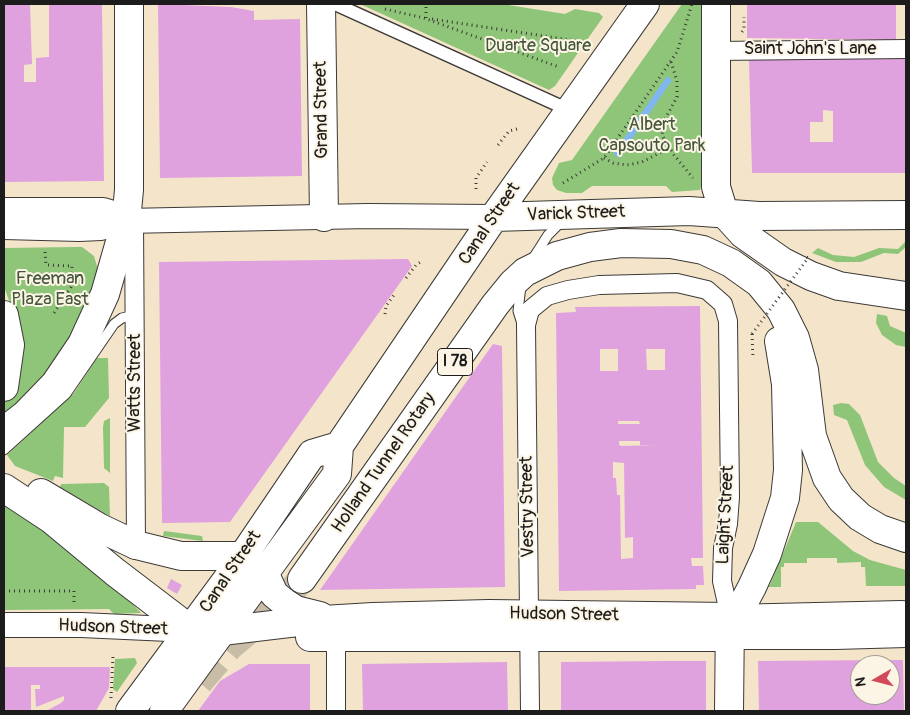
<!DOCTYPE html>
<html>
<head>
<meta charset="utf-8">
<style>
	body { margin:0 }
	#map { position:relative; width:910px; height:715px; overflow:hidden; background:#f4e5ca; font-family:Pangolin,sans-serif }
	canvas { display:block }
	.frame { position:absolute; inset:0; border:5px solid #1c1c1c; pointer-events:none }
	.north { position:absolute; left:850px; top:655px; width:50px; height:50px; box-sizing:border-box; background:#fcf5e5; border:1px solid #a29e95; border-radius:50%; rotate:262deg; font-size:14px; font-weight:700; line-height:20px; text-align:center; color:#1c1c1c }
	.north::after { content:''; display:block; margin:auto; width:18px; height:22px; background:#d1495b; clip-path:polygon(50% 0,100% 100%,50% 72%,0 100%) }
</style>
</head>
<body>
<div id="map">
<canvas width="910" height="715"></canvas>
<div class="frame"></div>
<div class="north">N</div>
</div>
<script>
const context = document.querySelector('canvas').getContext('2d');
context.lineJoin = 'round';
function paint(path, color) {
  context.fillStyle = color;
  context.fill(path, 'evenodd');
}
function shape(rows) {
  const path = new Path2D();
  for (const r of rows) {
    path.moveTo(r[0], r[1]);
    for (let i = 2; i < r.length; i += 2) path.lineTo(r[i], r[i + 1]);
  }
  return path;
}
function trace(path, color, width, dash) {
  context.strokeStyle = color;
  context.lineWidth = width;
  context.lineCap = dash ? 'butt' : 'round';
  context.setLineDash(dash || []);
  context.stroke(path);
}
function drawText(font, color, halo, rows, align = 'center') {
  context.font = font + ' Pangolin,sans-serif';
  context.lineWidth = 4;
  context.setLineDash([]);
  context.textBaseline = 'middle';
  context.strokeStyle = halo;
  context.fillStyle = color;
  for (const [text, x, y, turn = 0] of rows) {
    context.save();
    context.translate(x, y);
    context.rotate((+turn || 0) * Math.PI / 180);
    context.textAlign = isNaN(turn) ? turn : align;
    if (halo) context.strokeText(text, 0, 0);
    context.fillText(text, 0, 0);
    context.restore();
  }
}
const green = shape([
	[360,4,502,4,565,14,575,9,599,13,603,17,555,86,549,90],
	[682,4,701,4,703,181,700,190,672,192,666,186,592,186,582,193,566,193,557,190,553,185,552,178,559,163,572,160],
	[905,242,906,247,898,254,884,253,861,262,836,262,812,253,818,248,833,255,854,257,879,248,898,249],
	[75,247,82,247,94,256,99,273,67,349,4,421,4,403,10,384,11,306,4,287,4,248],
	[877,314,887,316,890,326,906,333,906,347,896,345,882,335,876,323],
	[97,358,108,358,109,398,85,427,64,427,63,478,55,476,53,481,15,466,7,455,74,393],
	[841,403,849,404,860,415,878,462,894,478,906,486,906,500,884,487,865,465,847,420,834,415,833,405],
	[110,418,110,473,104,468,103,427,104,421],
	[104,483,109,487,110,516,60,487,61,484],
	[4,494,127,598,141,613,114,614,109,609,4,610],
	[796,522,818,522,853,551,870,560,906,570,906,586,866,586,865,567,861,567,861,562,837,563,837,558,807,558,807,563,784,563,784,567,781,567,781,587,764,587,770,585],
	[164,531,202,536,203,541,163,536],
	[135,658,137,663,117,692,113,689,115,659]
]);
const water = shape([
	[667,76,672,80,619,158,613,154]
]);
const building = shape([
	[4,4,30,4,32,64,24,65,24,82,36,82,36,58,49,57,49,4,102,4,104,181,4,182],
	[158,4,231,7,254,11,254,20,300,19,302,176,160,178],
	[747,4,896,4,896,40,747,38],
	[832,58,906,58,906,173,752,173,749,60],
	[823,110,833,111,833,142,810,142,810,122,823,122],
	[408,259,412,266,230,522,162,523,159,262],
	[700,306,703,558,691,558,692,566,703,566,704,585,696,585,696,589,559,591,556,313,576,312,575,307],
	[600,349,618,349,618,371,600,371],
	[646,349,665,349,665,370,647,370],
	[618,421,639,421,640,424,618,424],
	[619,441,640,441,640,445,656,445,622,446,619,445],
	[613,462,624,463,625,538,633,537,633,558,621,559,620,495,617,495,616,478,613,478],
	[493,344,502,346,505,587,320,590],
	[171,579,182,585,177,594,167,588],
	[881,660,903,660,904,711,759,711,758,661],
	[860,665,890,665,890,695,860,695],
	[664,661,706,661,706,711,561,711,561,662],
	[507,662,508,711,363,711,362,664],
	[249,664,310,664,310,711,198,711,220,681],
	[4,667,110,667,109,688,96,711,46,711,61,703,64,700,64,696,36,707,35,689,40,689,40,685,31,685,31,711,4,710]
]);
const motorwayTunnel = shape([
	[199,682,230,646,280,604,302,579]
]);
const path = shape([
	[385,9,424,18,559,67],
	[426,18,426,4],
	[432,19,577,41],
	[742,32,744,29,744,17],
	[671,62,677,81,677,97,664,121,662,135,674,155,693,178],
	[498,145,509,131,517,129],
	[604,158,613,163,627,165,642,162,669,148],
	[563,183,604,158,677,52,692,4],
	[476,189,476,178,487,162],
	[45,252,46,265,72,266,71,287,52,316],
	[406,278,416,265,422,261],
	[385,314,386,306,394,295],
	[752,334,753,358],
	[4,591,74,591,74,605],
	[111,698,113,656]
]);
const service = shape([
	[532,260,548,235,562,221],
	[521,286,518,311,523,327],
	[4,450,66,394,114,324,122,318,135,315]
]);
const pedestrian = shape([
	[335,4,569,110]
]);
const minor = shape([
	[715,51,906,49],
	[134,221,136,545],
	[336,711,336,638],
	[530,711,526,325,530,310,547,296,568,290,599,285,677,283,707,290,723,304,728,321,730,497,728,524,723,548,722,581,730,617]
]);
const secondary = shape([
	[4,210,103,210,116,214,126,221],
	[4,227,79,229,101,228,126,221,368,216,494,217],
	[730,617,902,613,906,615],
	[4,625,81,625,191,630],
	[729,637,835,637,906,635]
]);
const primary = shape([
	[321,4,324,217],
	[716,4,716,187,724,213],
	[494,217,689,211,759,216,906,215],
	[136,545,181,556,242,556],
	[264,572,274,594,285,603,296,610,320,616],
	[222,631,337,474,339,446,494,217,645,4],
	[222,631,306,621,373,617,489,614,730,617,729,711],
	[310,637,729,637],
	[130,711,226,581,312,454,339,446]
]);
const trunk = shape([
	[126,221,129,190,129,4],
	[164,711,222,631]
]);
const motorway = shape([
	[724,213,743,234,783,262,811,276,839,286,906,296],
	[4,315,10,345,4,387],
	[4,431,25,415,55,384,82,344,105,294,126,221],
	[4,488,51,519,115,572,191,630],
	[41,493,100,528,136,545],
	[302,579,495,305,513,283,525,272,557,256,590,247,621,243,671,244,703,250,731,263,759,283,781,310,795,338,804,370,812,436,827,478,841,499,860,517,880,529,906,538],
	[730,617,743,604,752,587,767,554,785,498,788,470,786,384,779,341]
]);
const pathBridge = shape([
	[752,334,808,258,805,256]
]);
const shields = [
	[455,362,35]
];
const shieldNames = [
	["I 78",455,362]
];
const parkNames = [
	["Duarte Square",538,46],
	["Albert",652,125],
	["Capsouto Park",652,146],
	["Freeman",50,279],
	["Plaza East",50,300]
];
const streetNames = [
	["Saint John's Lane",810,49],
	["Grand Street",322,110,-91],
	["Varick Street",576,214,-2],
	["Canal Street",490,224,-56],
	["Watts Street",135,383,-90],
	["Holland Tunnel Rotary",384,463,-55],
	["Vestry Street",528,507,-91],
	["Laight Street",726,515,-87],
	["Canal Street",231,572,-56],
	["Hudson Street",564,615,1],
	["Hudson Street",113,628,2]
];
paint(green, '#8ec578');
paint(water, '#81b7f0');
paint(building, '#e0a1df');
trace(motorwayTunnel, '#c9bda7', 28, [28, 14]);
trace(service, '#3c3a36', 11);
trace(pedestrian, '#3c3a36', 15);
trace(minor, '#3c3a36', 20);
trace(secondary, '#3c3a36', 26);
trace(primary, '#3c3a36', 30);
trace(trunk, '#3c3a36', 30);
trace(motorway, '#3c3a36', 30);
trace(path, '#3c3a36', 3, [1, 4]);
trace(service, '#fff', 9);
trace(pedestrian, '#fff', 12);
trace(minor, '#fff', 18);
trace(secondary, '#fff', 24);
trace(primary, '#fff', 28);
trace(trunk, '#fff', 28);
trace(motorway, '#fff', 28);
trace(pathBridge, '#3c3a36', 3, [1, 4]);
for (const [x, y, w] of shields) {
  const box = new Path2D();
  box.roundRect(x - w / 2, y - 13.5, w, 27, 4);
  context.fillStyle = '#fcf5e5';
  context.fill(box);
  trace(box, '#1c1c1c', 1);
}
drawText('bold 16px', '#1c1c1c', null, shieldNames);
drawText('18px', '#44573c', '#fcf5e5', parkNames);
drawText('18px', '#1c1c1c', '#fcf5e5', streetNames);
</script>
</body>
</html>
